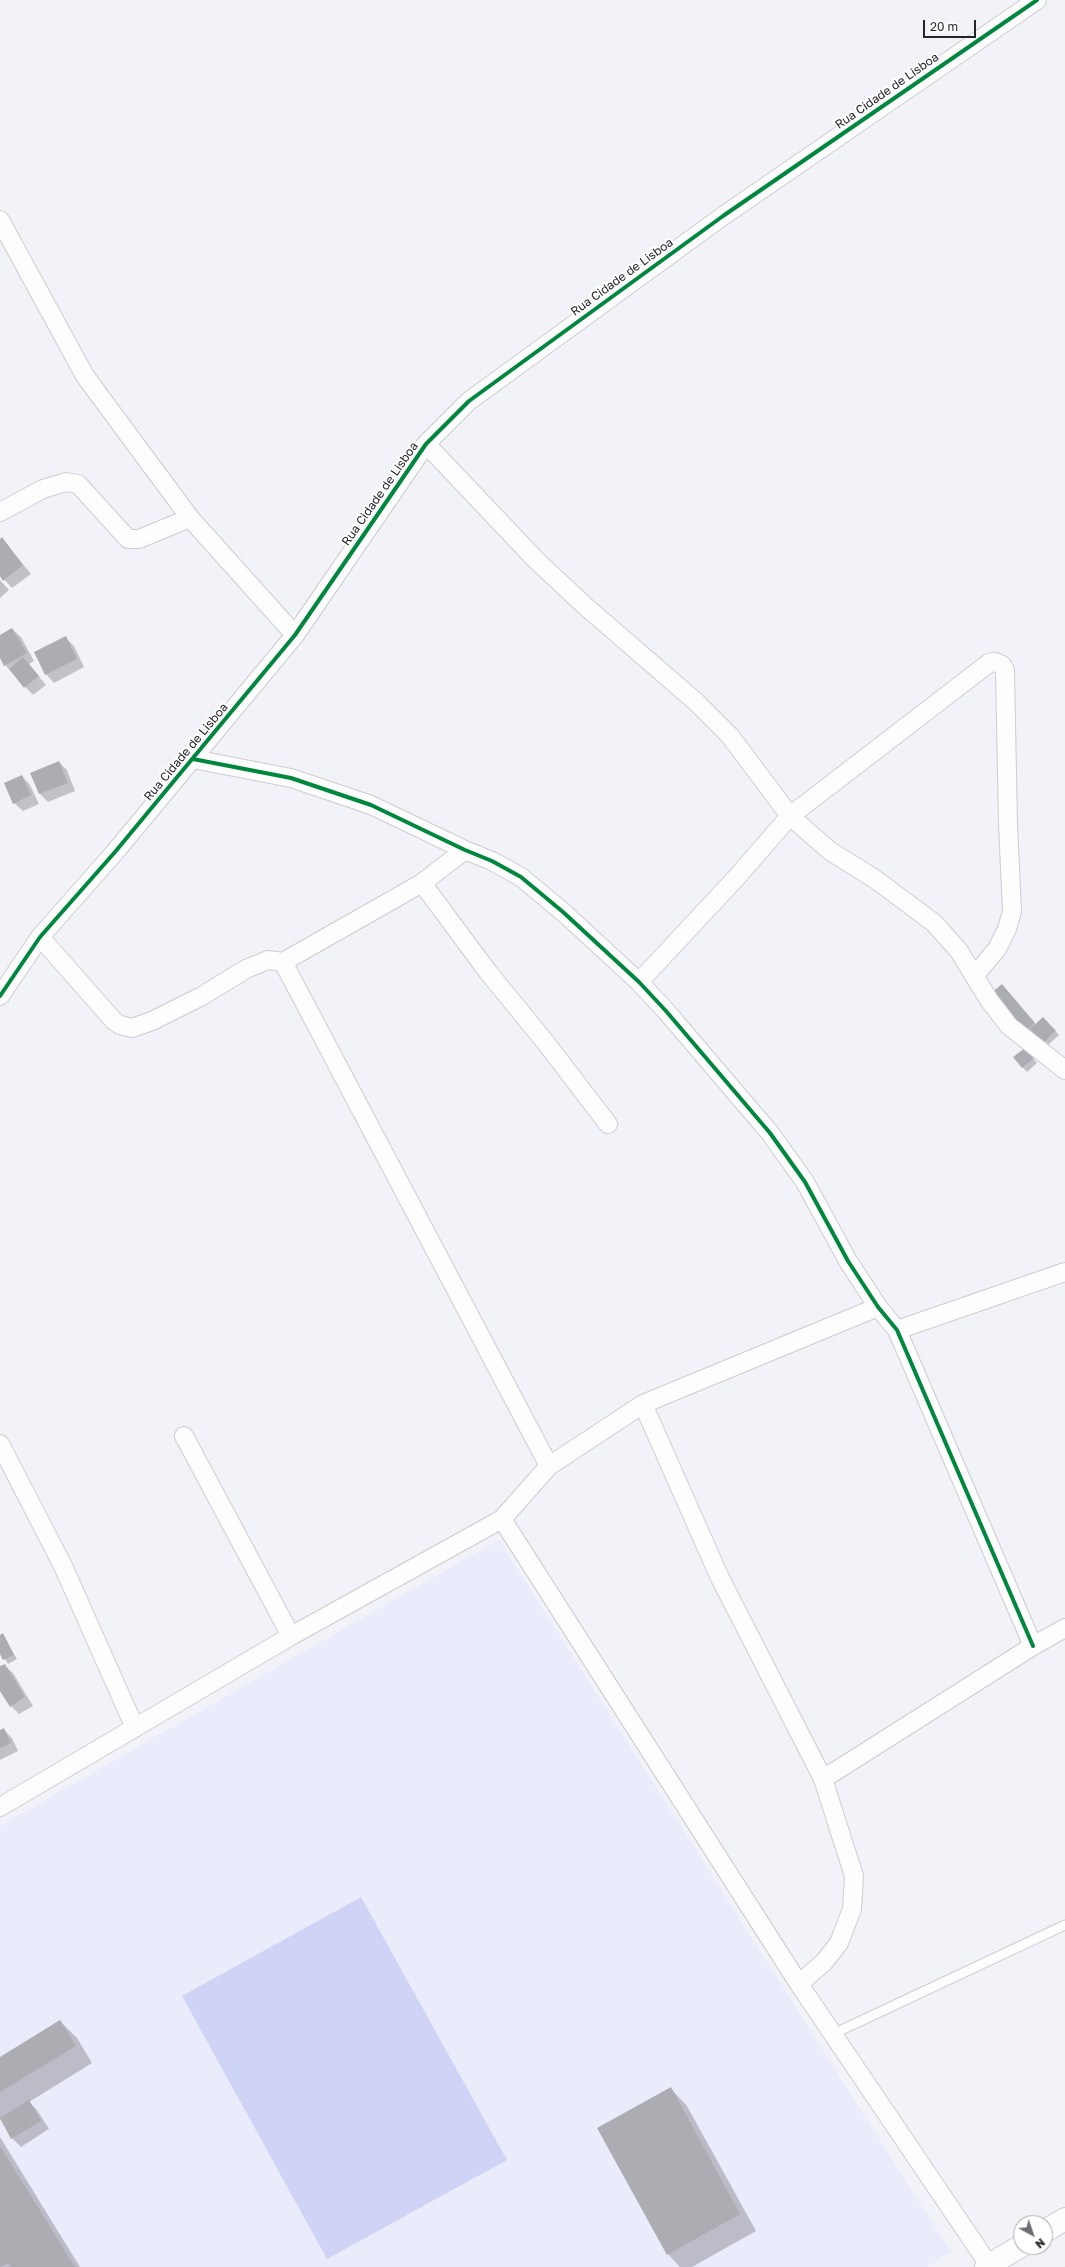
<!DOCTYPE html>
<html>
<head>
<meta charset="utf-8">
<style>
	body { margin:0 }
	#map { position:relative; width:1065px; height:2267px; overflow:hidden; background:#f2f3f9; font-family:"Golos Text",sans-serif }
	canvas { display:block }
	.north { position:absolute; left:1013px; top:2215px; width:40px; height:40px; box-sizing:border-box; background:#fff; border:1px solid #a7a8aa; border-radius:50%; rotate:140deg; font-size:11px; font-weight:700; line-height:16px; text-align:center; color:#24252b }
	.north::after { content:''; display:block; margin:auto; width:14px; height:18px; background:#6c6d73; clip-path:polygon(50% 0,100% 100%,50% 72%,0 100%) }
	.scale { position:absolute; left:923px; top:20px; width:53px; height:18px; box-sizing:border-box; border:2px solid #24252b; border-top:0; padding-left:5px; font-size:12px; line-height:14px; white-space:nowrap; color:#24252b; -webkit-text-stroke:3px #fff; paint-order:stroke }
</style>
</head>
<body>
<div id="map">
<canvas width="1065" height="2267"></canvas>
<div class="north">N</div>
<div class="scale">20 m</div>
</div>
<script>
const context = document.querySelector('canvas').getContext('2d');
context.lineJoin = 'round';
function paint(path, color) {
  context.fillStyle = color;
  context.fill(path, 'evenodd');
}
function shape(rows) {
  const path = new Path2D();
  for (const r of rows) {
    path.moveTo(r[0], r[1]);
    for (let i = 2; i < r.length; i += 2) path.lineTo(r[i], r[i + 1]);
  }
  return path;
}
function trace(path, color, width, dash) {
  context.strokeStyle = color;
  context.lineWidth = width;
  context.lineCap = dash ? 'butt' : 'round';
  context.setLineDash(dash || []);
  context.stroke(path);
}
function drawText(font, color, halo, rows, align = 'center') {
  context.font = font + ' "Golos Text",sans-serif';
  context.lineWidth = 4;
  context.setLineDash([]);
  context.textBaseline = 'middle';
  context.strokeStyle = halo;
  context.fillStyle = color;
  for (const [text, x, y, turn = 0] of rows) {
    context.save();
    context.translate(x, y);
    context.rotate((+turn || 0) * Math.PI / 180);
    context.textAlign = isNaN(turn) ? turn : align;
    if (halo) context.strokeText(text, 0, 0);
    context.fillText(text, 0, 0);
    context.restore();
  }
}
const built = shape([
	[499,1540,951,2252,926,2267,0,2267,0,1826]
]);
const green = shape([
	[361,1897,507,2160,327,2259,182,1996]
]);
const shadow = shape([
	[2,539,31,574,12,588,0,575,0,540],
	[0,580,9,590,0,598],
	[12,629,21,637,34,661,29,664,46,685,33,695,5,665,0,656,0,636],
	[65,637,74,646,84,667,54,683,46,674],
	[59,762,67,770,75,791,48,802,40,794],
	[22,776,30,785,39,804,23,811,14,803],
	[1002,985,1036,1025,1043,1019,1059,1035,1047,1046,1038,1036,1031,1041],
	[1029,1053,1037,1063,1027,1072,1014,1058],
	[3,1635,17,1659,8,1664,0,1651,0,1636],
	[4,1665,13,1673,33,1706,19,1714,11,1706,0,1689,0,1668],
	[4,1730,12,1738,18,1751,0,1760,0,1731],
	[60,2021,77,2038,92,2063,29,2102,37,2110,49,2129,21,2147,12,2138,0,2119,0,2058],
	[671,2089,687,2106,756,2231,692,2267,680,2267,668,2254],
	[0,2137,80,2267,0,2267]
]);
const building = shape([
	[2,537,23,565,3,581,0,576,0,539],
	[12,628,27,653,4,666,0,658,0,635],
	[66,636,77,659,45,675,34,652],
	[23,657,39,676,24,688,9,669],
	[59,761,68,783,39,794,30,773],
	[22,775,31,795,13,804,4,783],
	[1002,984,1035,1023,1022,1034,989,995],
	[1043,1017,1056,1031,1043,1043,1030,1029],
	[1025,1048,1034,1058,1022,1068,1013,1057],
	[3,1633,14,1655,3,1660,0,1654,0,1635],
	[5,1664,25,1697,10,1707,0,1691,0,1666],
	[4,1728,11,1743,0,1748,0,1730],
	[60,2020,76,2046,0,2092,0,2057],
	[671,2087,740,2214,667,2255,597,2128],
	[29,2100,41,2121,11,2139,0,2118],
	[0,2146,75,2267,11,2267,8,2263,0,2267]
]);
const lane = shape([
	[833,2034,1065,1925]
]);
const street = shape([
	[0,220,85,376,190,518,295,635],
	[426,444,536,560,584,605,695,701,730,736,790,816,830,851,875,879,934,923,959,951,989,1000,1009,1026,1065,1070],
	[0,512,43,489,66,482,78,484,128,539,139,539,190,518],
	[193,759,291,778,371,805,465,850,492,861,521,877,563,912,639,982,666,1011,770,1133,805,1182,848,1261,878,1307,897,1330,1033,1646],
	[422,883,488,972,546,1043,608,1124],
	[40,937,114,1021,120,1025,132,1028,152,1021,202,996,246,969,268,960,283,962,422,883,465,850],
	[283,962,549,1466],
	[639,982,736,878,790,816,989,663,995,662,1002,665,1005,670,1008,825,1012,911,1007,929,997,949,975,975],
	[0,996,40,937,115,852,295,635,426,444,469,401,723,216,1037,0],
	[897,1330,1065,1272],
	[643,1404,720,1578,823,1779,854,1876,852,1909,839,1943,824,1962,799,1984],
	[184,1436,291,1636],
	[0,1444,63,1566,135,1728],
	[502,1519,799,1984,989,2265],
	[823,1779,1033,1646,1065,1628],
	[0,1807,291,1636,502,1519,549,1466,643,1404,878,1307]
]);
const secondary = shape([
	[1045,2231,1065,2219],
	[986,2267,1021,2246]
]);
const cycleway = shape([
	[193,759,291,778,371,805,465,850,492,861,521,877,563,912,639,982,666,1011,770,1133,805,1182,848,1261,878,1307,897,1330,1033,1646],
	[0,996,40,937,115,852,295,635,426,444,469,401,723,216,1037,0]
]);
const streetNames = [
	["Rua Cidade de Lisboa",887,91,-35],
	["Rua Cidade de Lisboa",622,277,-36],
	["Rua Cidade de Lisboa",380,494,-55],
	["Rua Cidade de Lisboa",186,752,-50]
];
paint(built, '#eaecfb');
paint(green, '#cfd4f6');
paint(shadow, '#0003');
paint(building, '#acadb2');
trace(lane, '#ccccd2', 11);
trace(street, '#ccccd2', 20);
trace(secondary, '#ccccd2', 24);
trace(lane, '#fdfdfe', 9);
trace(street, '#fdfdfe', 18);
trace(secondary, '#fdfdfe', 22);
trace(cycleway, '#00873e', 4);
drawText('12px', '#24252b', '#fff', streetNames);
</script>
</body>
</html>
